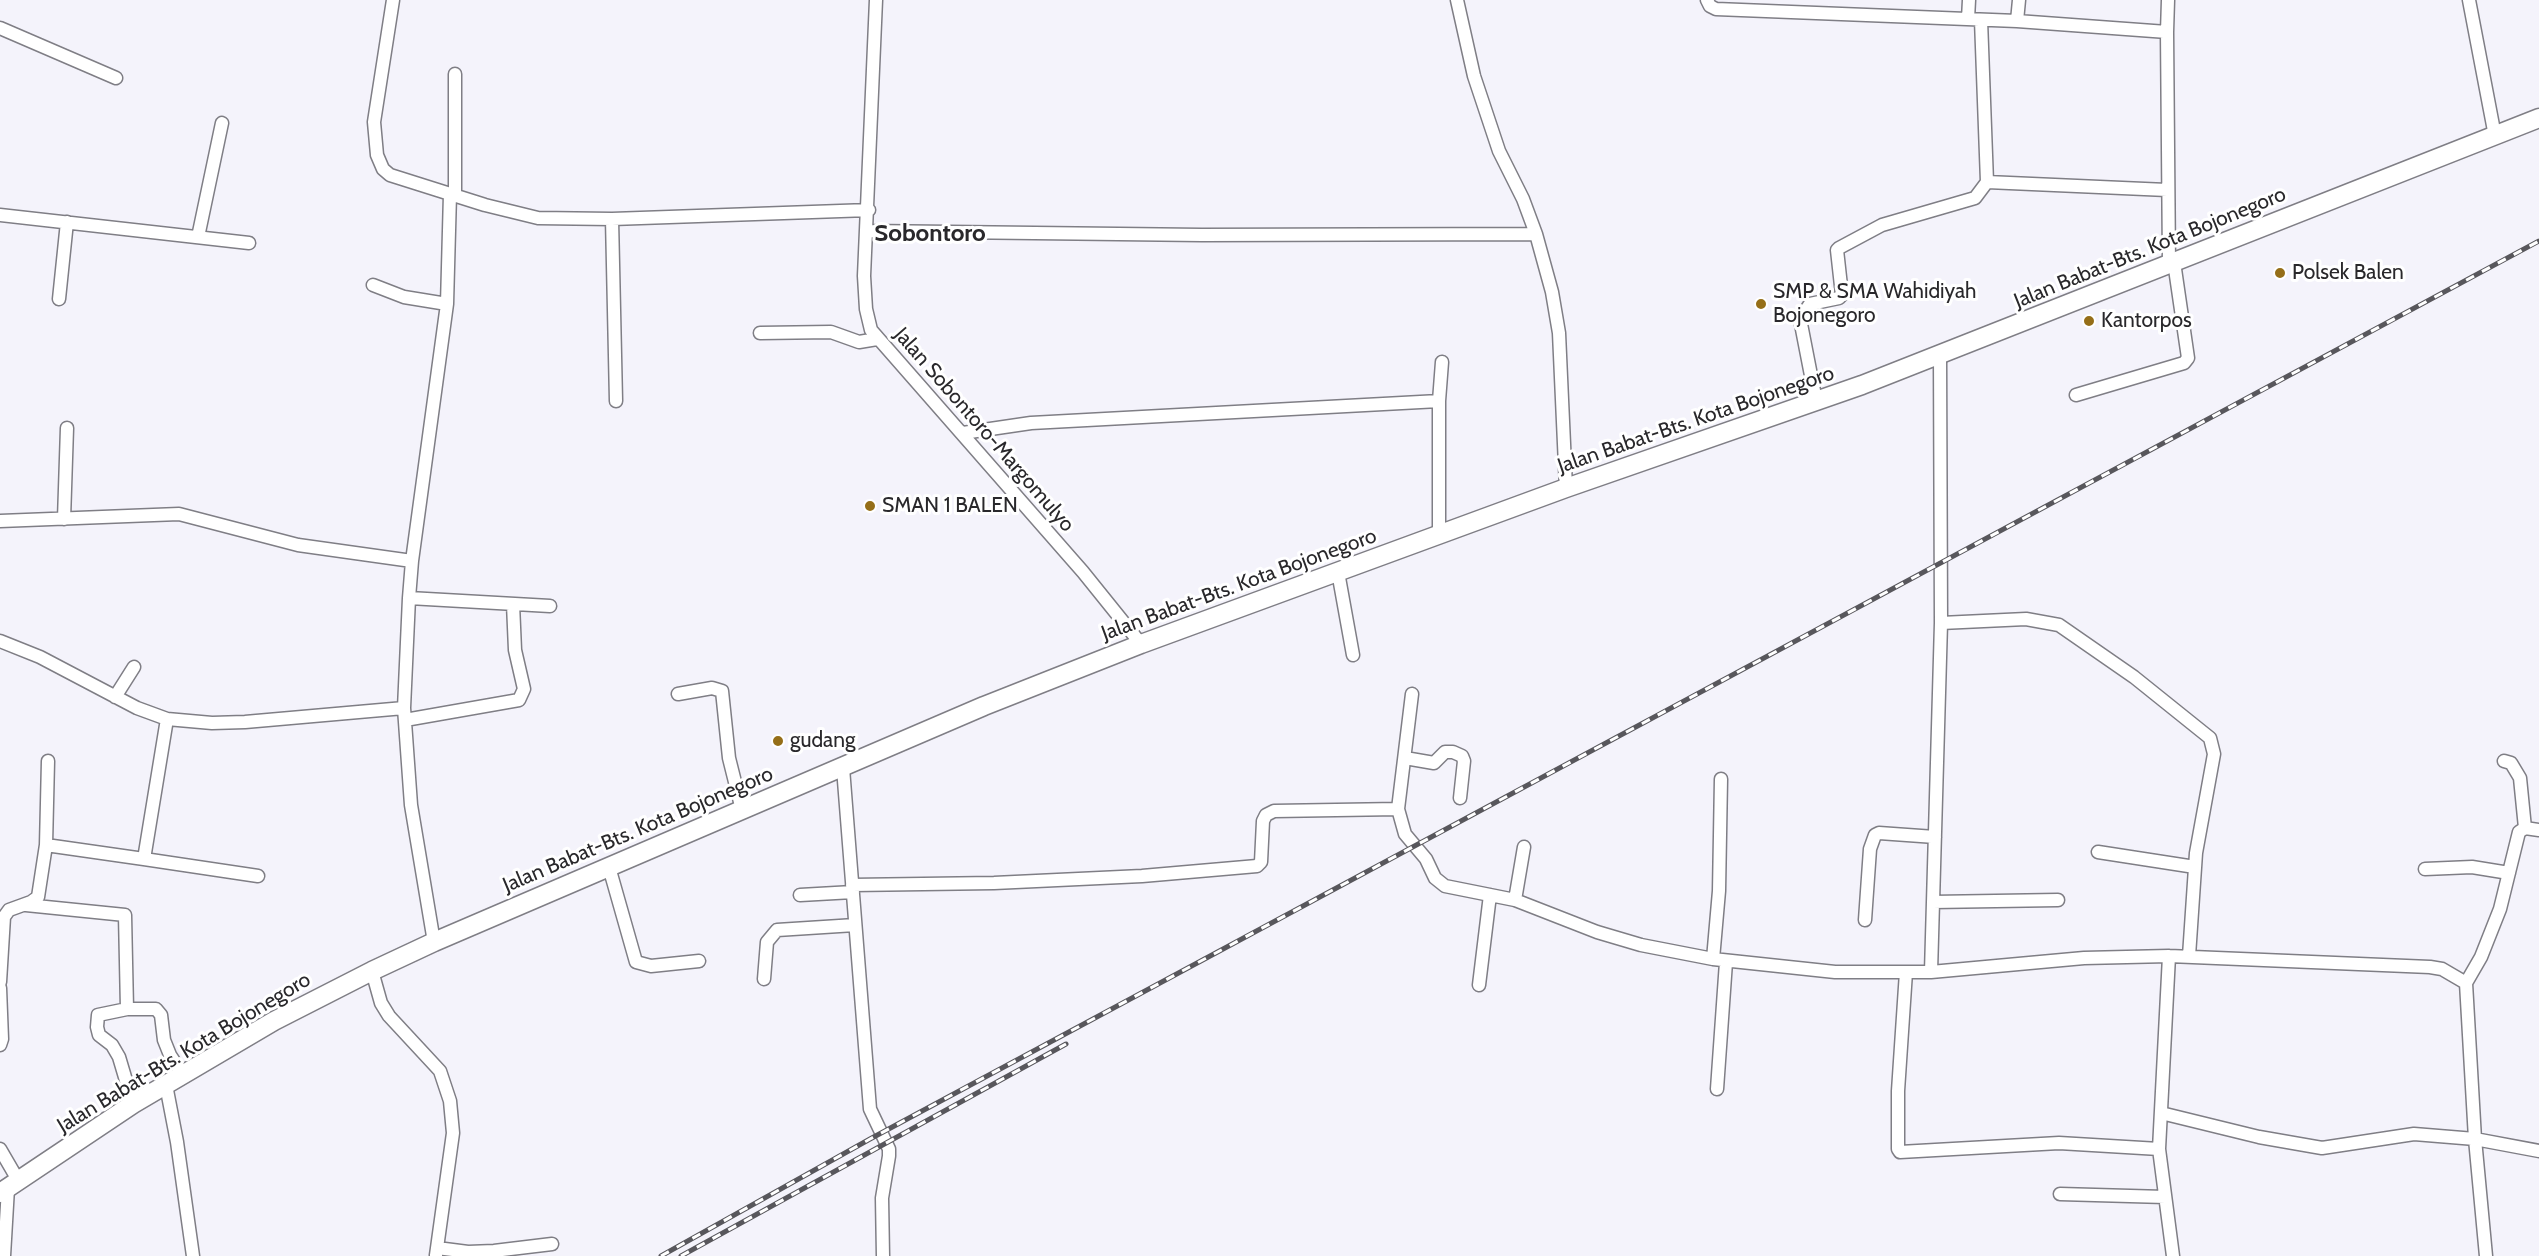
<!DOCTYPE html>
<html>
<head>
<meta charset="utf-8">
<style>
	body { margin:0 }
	canvas { display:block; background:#f4f3fb }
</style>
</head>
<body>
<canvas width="2539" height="1256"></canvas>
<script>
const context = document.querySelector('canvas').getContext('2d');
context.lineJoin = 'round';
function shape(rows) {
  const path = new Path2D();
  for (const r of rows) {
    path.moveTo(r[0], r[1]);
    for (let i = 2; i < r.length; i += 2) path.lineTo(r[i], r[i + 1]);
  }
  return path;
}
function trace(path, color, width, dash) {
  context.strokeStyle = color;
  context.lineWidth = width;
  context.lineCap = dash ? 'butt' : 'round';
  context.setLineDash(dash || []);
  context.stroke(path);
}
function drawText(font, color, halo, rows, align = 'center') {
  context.font = font + ' Cabin,sans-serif';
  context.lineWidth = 6;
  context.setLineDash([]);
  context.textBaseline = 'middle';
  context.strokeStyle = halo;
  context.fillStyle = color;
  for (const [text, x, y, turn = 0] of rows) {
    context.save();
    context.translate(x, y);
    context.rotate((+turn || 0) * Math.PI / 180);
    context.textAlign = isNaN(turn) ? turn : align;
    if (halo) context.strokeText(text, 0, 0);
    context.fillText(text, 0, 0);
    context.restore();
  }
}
const minor = shape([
	[393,0,374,122,377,155,383,169,390,175,485,205,538,218,612,219,869,210],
	[876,0,864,276,866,309,871,330,1083,572,1141,644],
	[1457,0,1474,76,1499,151,1523,199,1536,234,1552,292,1559,333,1566,488],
	[1707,0,1710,6,1716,9,2017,21,2167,32,2169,264],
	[2469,0,2495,136],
	[1968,19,1969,0],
	[1981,20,1987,182],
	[2017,21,2019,0],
	[0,28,116,78],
	[2167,32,2168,0],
	[455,74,455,196],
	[0,215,249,243],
	[612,219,616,401],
	[867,231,1202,235,1536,234],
	[198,237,222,123],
	[373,285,404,297,447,304],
	[59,299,67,222],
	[760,333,831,332,859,342,877,339],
	[1940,355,1941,623,1931,972,2084,958,2169,956,2430,967,2442,969,2466,983,2481,957,2500,909,2519,832,2525,828,2539,830],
	[2076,395,2184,363,2188,358,2174,262],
	[1816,401,1801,324,1806,310,1810,304,1839,298,1842,295,1837,250,1839,248,1882,225,1975,198,1987,182,2167,190],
	[963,433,1031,423,1439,401],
	[64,519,67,428],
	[0,521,179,514,298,545,412,561,409,598],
	[1439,536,1439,401,1442,362],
	[412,561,447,304,450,194],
	[1338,572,1353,655],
	[1941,623,2026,619,2059,625,2134,677,2210,738,2214,754,2196,853,2189,956],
	[0,641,40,657,137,708,167,719,212,723,245,722,404,708,411,805,434,942],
	[678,694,712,688,722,691,729,758,742,810],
	[115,697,134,667],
	[404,708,409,598,550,606],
	[405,720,519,700,524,689,515,650,513,604],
	[1405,758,1434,763,1445,752,1453,752,1462,756,1464,761,1460,798],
	[2504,761,2511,763,2520,778,2525,828],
	[843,768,870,1109,889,1149,889,1156,882,1198,883,1256],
	[1398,809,1412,694],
	[46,845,48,761],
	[2098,852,2195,867],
	[144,859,258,876],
	[609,867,636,962,651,966,699,961],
	[2425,869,2472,867,2509,873],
	[852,885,994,883,1142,876,1257,866,1261,862,1263,821,1266,815,1274,811,1398,809,1405,834,1426,859,1435,878,1445,886,1515,900,1597,932,1641,945,1713,959,1835,972,1931,972],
	[800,895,853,892],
	[1515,900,1524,847],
	[1933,902,2058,900],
	[26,905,125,915,127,1009,156,1009,161,1015,164,1040,170,1055,183,1075],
	[1865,920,1870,849,1875,835,1879,833,1935,837],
	[2169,956,2159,1149,2173,1256],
	[1713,959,1719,891,1721,779],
	[372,971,381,1003,389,1016,440,1071,450,1101,453,1133,437,1248],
	[1906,972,1898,1091,1898,1149,1900,1152,2059,1143,2159,1149],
	[764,979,767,942,777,930,855,925],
	[0,982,4,917,9,910,31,902,38,897,46,845,144,859,167,719],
	[2466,983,2475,1139,2486,1256],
	[1479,985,1490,895],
	[0,988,2,1039,0,1045],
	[127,1009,98,1015,97,1027,99,1035,112,1045,119,1057,133,1104],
	[166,1085,177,1142,193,1256],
	[1717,1089,1726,962],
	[2161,1113,2259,1137,2322,1148,2414,1134,2475,1139,2539,1151],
	[0,1149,18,1180],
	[2060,1194,2165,1197],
	[436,1255,437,1248,468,1252,494,1251,552,1244],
	[4,1256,8,1188]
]);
const highway = shape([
	[0,1193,133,1104,274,1021,372,971,434,942,984,706,1141,644,1566,488,1862,385,2539,118]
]);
const rail = shape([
	[661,1256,870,1139,2539,241],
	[681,1256,1066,1044]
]);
const markers = [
	[2280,273,6,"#956e18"],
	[1761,304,6,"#956e18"],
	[2089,321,6,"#956e18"],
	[870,506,6,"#956e18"],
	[778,741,6,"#956e18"]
];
const streetNames = [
	["Jalan Babat-Bts. Kota Bojonegoro",2150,248,-22],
	["Jalan Babat-Bts. Kota Bojonegoro",1696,420,-19],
	["Jalan Sobontoro-Margomulyo",984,430,49],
	["Jalan Babat-Bts. Kota Bojonegoro",1239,585,-20],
	["Jalan Babat-Bts. Kota Bojonegoro",638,830,-23],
	["Jalan Babat-Bts. Kota Bojonegoro",184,1053,-31]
];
const poiNames = [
	["Polsek Balen",2292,273],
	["SMP & SMA Wahidiyah",1773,292],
	["Bojonegoro",1773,316],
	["Kantorpos",2101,321],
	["SMAN 1 BALEN",882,506],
	["gudang",790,741]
];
const quarterNames = [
	["Sobontoro",930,234]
];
trace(minor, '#7f7e85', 15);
trace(highway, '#7f7e85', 21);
trace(minor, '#fff', 12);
trace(highway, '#fff', 18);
trace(rail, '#58575c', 5);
trace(rail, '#fff', 3, [9]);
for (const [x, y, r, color] of markers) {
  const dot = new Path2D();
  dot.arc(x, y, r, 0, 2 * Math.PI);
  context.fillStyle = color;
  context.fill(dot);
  trace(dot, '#fff', 2);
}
drawText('21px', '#29282b', '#fff', streetNames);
drawText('21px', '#29282b', '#fff', poiNames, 'left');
drawText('bold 24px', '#29282b', '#fff', quarterNames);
</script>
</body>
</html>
